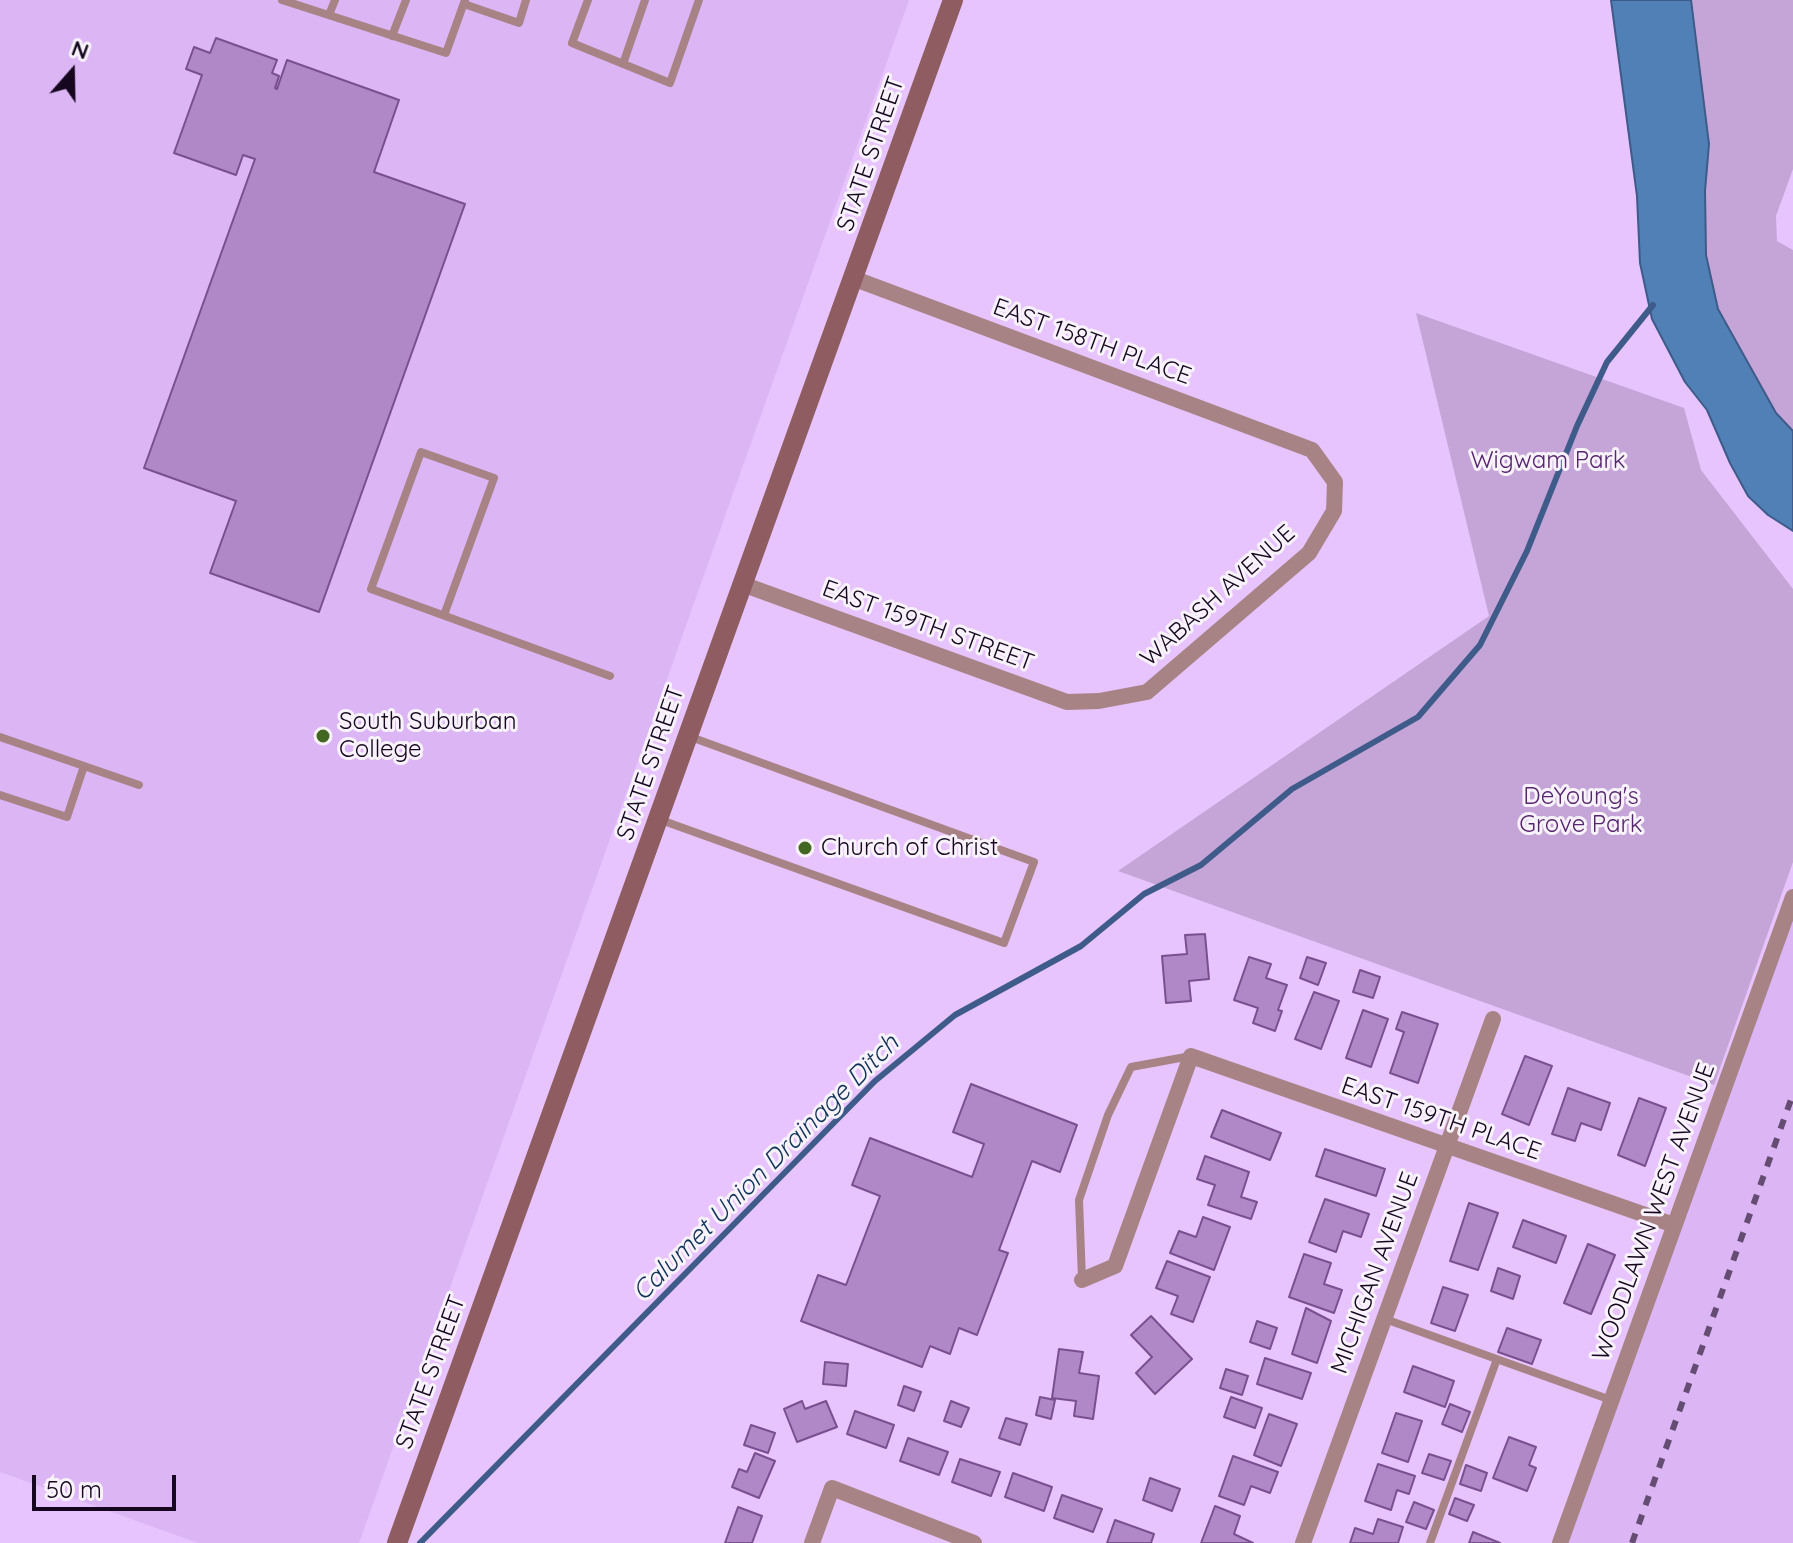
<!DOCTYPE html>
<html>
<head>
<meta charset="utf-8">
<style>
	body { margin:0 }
	#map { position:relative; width:1793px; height:1543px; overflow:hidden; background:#e8c4fe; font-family:Quicksand,sans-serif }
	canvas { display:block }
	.north { position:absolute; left:32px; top:32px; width:80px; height:80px; -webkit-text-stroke:6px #f8f3fb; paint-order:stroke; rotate:20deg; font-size:22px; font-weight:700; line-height:32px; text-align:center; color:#16061f }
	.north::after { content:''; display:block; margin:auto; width:28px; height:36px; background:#16061f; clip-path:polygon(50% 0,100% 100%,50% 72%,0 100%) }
	.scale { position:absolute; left:32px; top:1475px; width:144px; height:36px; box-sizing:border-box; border:4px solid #16061f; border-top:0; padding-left:10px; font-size:24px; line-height:28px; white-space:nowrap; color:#16061f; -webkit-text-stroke:6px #f8f3fb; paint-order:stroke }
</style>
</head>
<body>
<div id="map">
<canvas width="1793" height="1543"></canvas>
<div class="north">N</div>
<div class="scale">50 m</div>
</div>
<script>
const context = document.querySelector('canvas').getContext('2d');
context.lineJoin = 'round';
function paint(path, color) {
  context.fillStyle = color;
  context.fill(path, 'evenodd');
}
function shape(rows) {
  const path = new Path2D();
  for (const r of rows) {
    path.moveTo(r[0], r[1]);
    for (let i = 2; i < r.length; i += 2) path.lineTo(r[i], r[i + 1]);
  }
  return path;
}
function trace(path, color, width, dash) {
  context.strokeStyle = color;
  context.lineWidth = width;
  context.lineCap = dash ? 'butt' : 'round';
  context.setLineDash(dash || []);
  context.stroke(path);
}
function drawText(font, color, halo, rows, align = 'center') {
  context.font = font + ' Quicksand,sans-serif';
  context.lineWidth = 6;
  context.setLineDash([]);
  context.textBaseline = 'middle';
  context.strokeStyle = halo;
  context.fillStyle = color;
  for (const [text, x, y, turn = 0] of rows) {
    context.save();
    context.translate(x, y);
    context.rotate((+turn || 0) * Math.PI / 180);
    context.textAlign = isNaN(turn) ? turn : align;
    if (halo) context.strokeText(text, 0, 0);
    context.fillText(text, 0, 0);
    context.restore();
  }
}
const built = shape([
	[0,0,909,0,359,1543,198,1543,0,1472],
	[1793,897,1793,1543,1556,1543]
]);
const green = shape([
	[1691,0,1793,0,1793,169,1776,216,1777,241,1793,250,1793,431,1776,413,1718,309,1706,255,1705,191,1709,144],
	[1416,313,1684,408,1701,470,1793,589,1793,862,1714,1085,1118,871,1489,616]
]);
const water = shape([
	[1611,0,1691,0,1709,144,1705,191,1706,255,1718,309,1776,413,1793,431,1793,531,1768,515,1748,496,1730,463,1707,410,1685,382,1652,319,1640,263,1637,196,1611,0]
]);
const stream = shape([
	[420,1543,875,1081,955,1015,1081,946,1144,894,1201,865,1292,789,1418,717,1480,645,1527,551,1577,426,1607,362,1653,305]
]);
const building = shape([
	[216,38,277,60,272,73,279,76,275,88,277,89,287,60,399,100,374,172,465,204,319,612,210,573,236,501,144,468,255,159,243,155,236,175,174,153,202,75,186,69,194,47,210,53,216,38],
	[1205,934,1209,979,1189,981,1191,1001,1166,1003,1162,956,1187,954,1185,935,1205,934],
	[1249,957,1271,964,1266,978,1287,985,1278,1010,1282,1011,1275,1031,1253,1023,1258,1008,1234,1000,1249,957],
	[1307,957,1326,963,1318,985,1300,978,1307,957],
	[1360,970,1380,977,1373,998,1353,992,1360,970],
	[1314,992,1339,1001,1321,1049,1295,1039,1314,992],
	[1363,1010,1388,1019,1371,1067,1346,1058,1363,1010],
	[1402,1012,1438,1024,1418,1083,1390,1073,1404,1032,1396,1029,1402,1012],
	[1525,1056,1552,1066,1529,1125,1502,1114,1525,1056],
	[971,1084,1077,1125,1060,1172,1032,1161,999,1250,1008,1253,977,1335,959,1328,950,1354,930,1346,922,1367,801,1321,818,1275,846,1285,880,1196,852,1185,870,1138,972,1177,984,1144,953,1132,971,1084],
	[1568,1088,1610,1103,1601,1130,1581,1123,1575,1141,1552,1134,1568,1088],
	[1639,1098,1666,1108,1645,1166,1618,1155,1639,1098],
	[1222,1110,1281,1133,1270,1160,1211,1137,1222,1110],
	[1325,1149,1385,1169,1376,1196,1316,1176,1325,1149],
	[1205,1156,1249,1172,1241,1197,1257,1202,1251,1219,1208,1205,1215,1185,1197,1179,1205,1156],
	[1325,1199,1369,1214,1361,1237,1343,1231,1336,1252,1309,1242,1325,1199],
	[1469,1203,1498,1213,1478,1270,1450,1261,1469,1203],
	[1203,1217,1230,1227,1214,1270,1170,1253,1179,1231,1196,1237,1203,1217],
	[1523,1220,1566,1236,1556,1263,1513,1247,1523,1220],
	[1588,1244,1615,1255,1591,1314,1564,1303,1588,1244],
	[1304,1254,1331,1263,1324,1284,1342,1290,1334,1313,1289,1297,1304,1254],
	[1167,1261,1210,1277,1193,1322,1171,1314,1178,1296,1156,1288,1167,1261],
	[1498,1268,1520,1276,1513,1299,1491,1291,1498,1268],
	[1443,1287,1468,1295,1455,1331,1431,1323,1443,1287],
	[1306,1308,1331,1321,1317,1363,1292,1354,1306,1308],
	[1151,1316,1192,1359,1155,1394,1136,1373,1152,1357,1131,1335,1151,1316],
	[1257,1321,1277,1328,1270,1349,1250,1342,1257,1321],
	[1507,1328,1541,1340,1532,1364,1498,1352,1507,1328],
	[1059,1349,1083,1352,1079,1373,1099,1376,1093,1419,1074,1416,1076,1401,1052,1398,1059,1349],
	[1265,1358,1311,1373,1302,1399,1257,1384,1265,1358],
	[825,1362,848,1364,846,1386,823,1384,825,1362],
	[1413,1366,1454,1381,1445,1407,1404,1392,1413,1366],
	[1226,1369,1248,1376,1242,1395,1220,1388,1226,1369],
	[904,1386,921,1392,914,1411,898,1405,904,1386],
	[1040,1397,1055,1400,1051,1419,1036,1415,1040,1397],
	[1231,1397,1262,1408,1255,1428,1224,1417,1231,1397],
	[802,1401,805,1409,826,1401,837,1427,797,1442,784,1409,802,1401],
	[951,1401,969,1408,961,1427,944,1421,951,1401],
	[1450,1404,1470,1412,1462,1432,1442,1424,1450,1404],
	[855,1411,894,1425,886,1448,847,1434,855,1411],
	[1396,1413,1422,1421,1408,1462,1382,1453,1396,1413],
	[1269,1414,1297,1424,1281,1466,1254,1455,1269,1414],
	[1006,1418,1027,1424,1020,1445,999,1438,1006,1418],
	[751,1425,775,1433,768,1453,744,1445,751,1425],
	[1509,1437,1536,1447,1529,1465,1536,1468,1527,1491,1493,1478,1509,1437],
	[908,1438,948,1452,939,1475,900,1461,908,1438],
	[755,1453,775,1461,759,1498,732,1487,739,1469,747,1472,755,1453],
	[1429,1454,1451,1461,1444,1480,1422,1473,1429,1454],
	[1233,1456,1278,1472,1270,1493,1251,1486,1244,1505,1219,1496,1233,1456],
	[960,1459,1000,1472,991,1496,952,1482,960,1459],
	[1378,1464,1415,1476,1409,1494,1397,1490,1391,1510,1365,1501,1378,1464],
	[1466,1465,1487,1473,1481,1491,1460,1484,1466,1465],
	[1013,1473,1052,1487,1044,1511,1005,1497,1013,1473],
	[1150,1478,1180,1489,1172,1511,1143,1500,1150,1478],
	[1062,1495,1102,1509,1093,1532,1054,1518,1062,1495],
	[1455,1498,1474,1505,1467,1521,1449,1514,1455,1498],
	[1414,1502,1434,1510,1426,1529,1406,1522,1414,1502],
	[1215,1506,1240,1516,1234,1534,1253,1543,1201,1543,1215,1506],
	[738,1507,762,1516,752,1543,725,1543,738,1507],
	[1378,1519,1403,1527,1398,1543,1350,1543,1355,1528,1373,1534,1378,1519],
	[1115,1520,1154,1534,1151,1543,1107,1543,1115,1520],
	[1473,1532,1500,1543,1469,1543,1473,1532]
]);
const service = shape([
	[282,0,446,53,465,0],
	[588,0,572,43,670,83,699,0],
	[464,4,519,23,526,0],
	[329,15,335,0],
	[392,36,406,0],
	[623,64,645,0],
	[444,615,494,478,421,452,371,589,610,676],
	[0,737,139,785],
	[0,795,67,817,84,766],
	[658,819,1004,943,1034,862,688,736],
	[1082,1279,1079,1200,1108,1115,1131,1067,1191,1056],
	[1385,1319,1611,1400],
	[1430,1543,1497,1359]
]);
const minor = shape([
	[742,584,1067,702,1099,701,1147,692,1309,553,1334,511,1335,482,1312,450,855,279],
	[1082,1280,1115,1266,1191,1056,1674,1225],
	[812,1543,832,1488,974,1543],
	[1303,1543,1493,1019],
	[1560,1543,1793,897]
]);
const secondary = shape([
	[397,1543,953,0]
]);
const rail = shape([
	[1632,1543,1793,1094]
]);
const markers = [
	[323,736,8,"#426720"],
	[805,848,8,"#426720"]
];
const streetNames = [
	["STATE STREET",871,154,-71],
	["EAST 158TH PLACE",1092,342,20],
	["WABASH AVENUE",1218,596,-42],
	["EAST 159TH STREET",928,626,20],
	["STATE STREET",651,763,-71],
	["EAST 159TH PLACE",1441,1119,19],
	["WOODLAWN WEST AVENUE",1654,1212,-70],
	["MICHIGAN AVENUE",1375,1273,-70],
	["STATE STREET",431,1372,-70]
];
const parkNames = [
	["Wigwam Park",1548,461],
	["DeYoung's",1581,797],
	["Grove Park",1581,825]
];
const poiNames = [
	["South Suburban",339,722],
	["College",339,750],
	["Church of Christ",821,848]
];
const waterNames = [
	["Calumet Union Drainage Ditch",766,1168,-45]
];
paint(built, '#dcb5f4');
paint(green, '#c5a5d8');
paint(water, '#5080b6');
trace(water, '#3f5b89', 2);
trace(stream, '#3f5b89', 6);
paint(building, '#b088c7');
trace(building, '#794f90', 2);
trace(service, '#a78386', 8);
trace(minor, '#a78386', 16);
trace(secondary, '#8f5c61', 20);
trace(rail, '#644c72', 6, [10, 10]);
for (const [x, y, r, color] of markers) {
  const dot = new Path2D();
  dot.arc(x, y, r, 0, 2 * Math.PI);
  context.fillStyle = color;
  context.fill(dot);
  trace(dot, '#f8f3fb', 3);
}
drawText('24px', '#16061f', '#f8f3fb', streetNames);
drawText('24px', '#572570', '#f8f3fb', parkNames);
drawText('24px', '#16061f', '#f8f3fb', poiNames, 'left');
drawText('italic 26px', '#0f3358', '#f8f3fb', waterNames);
</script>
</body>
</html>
